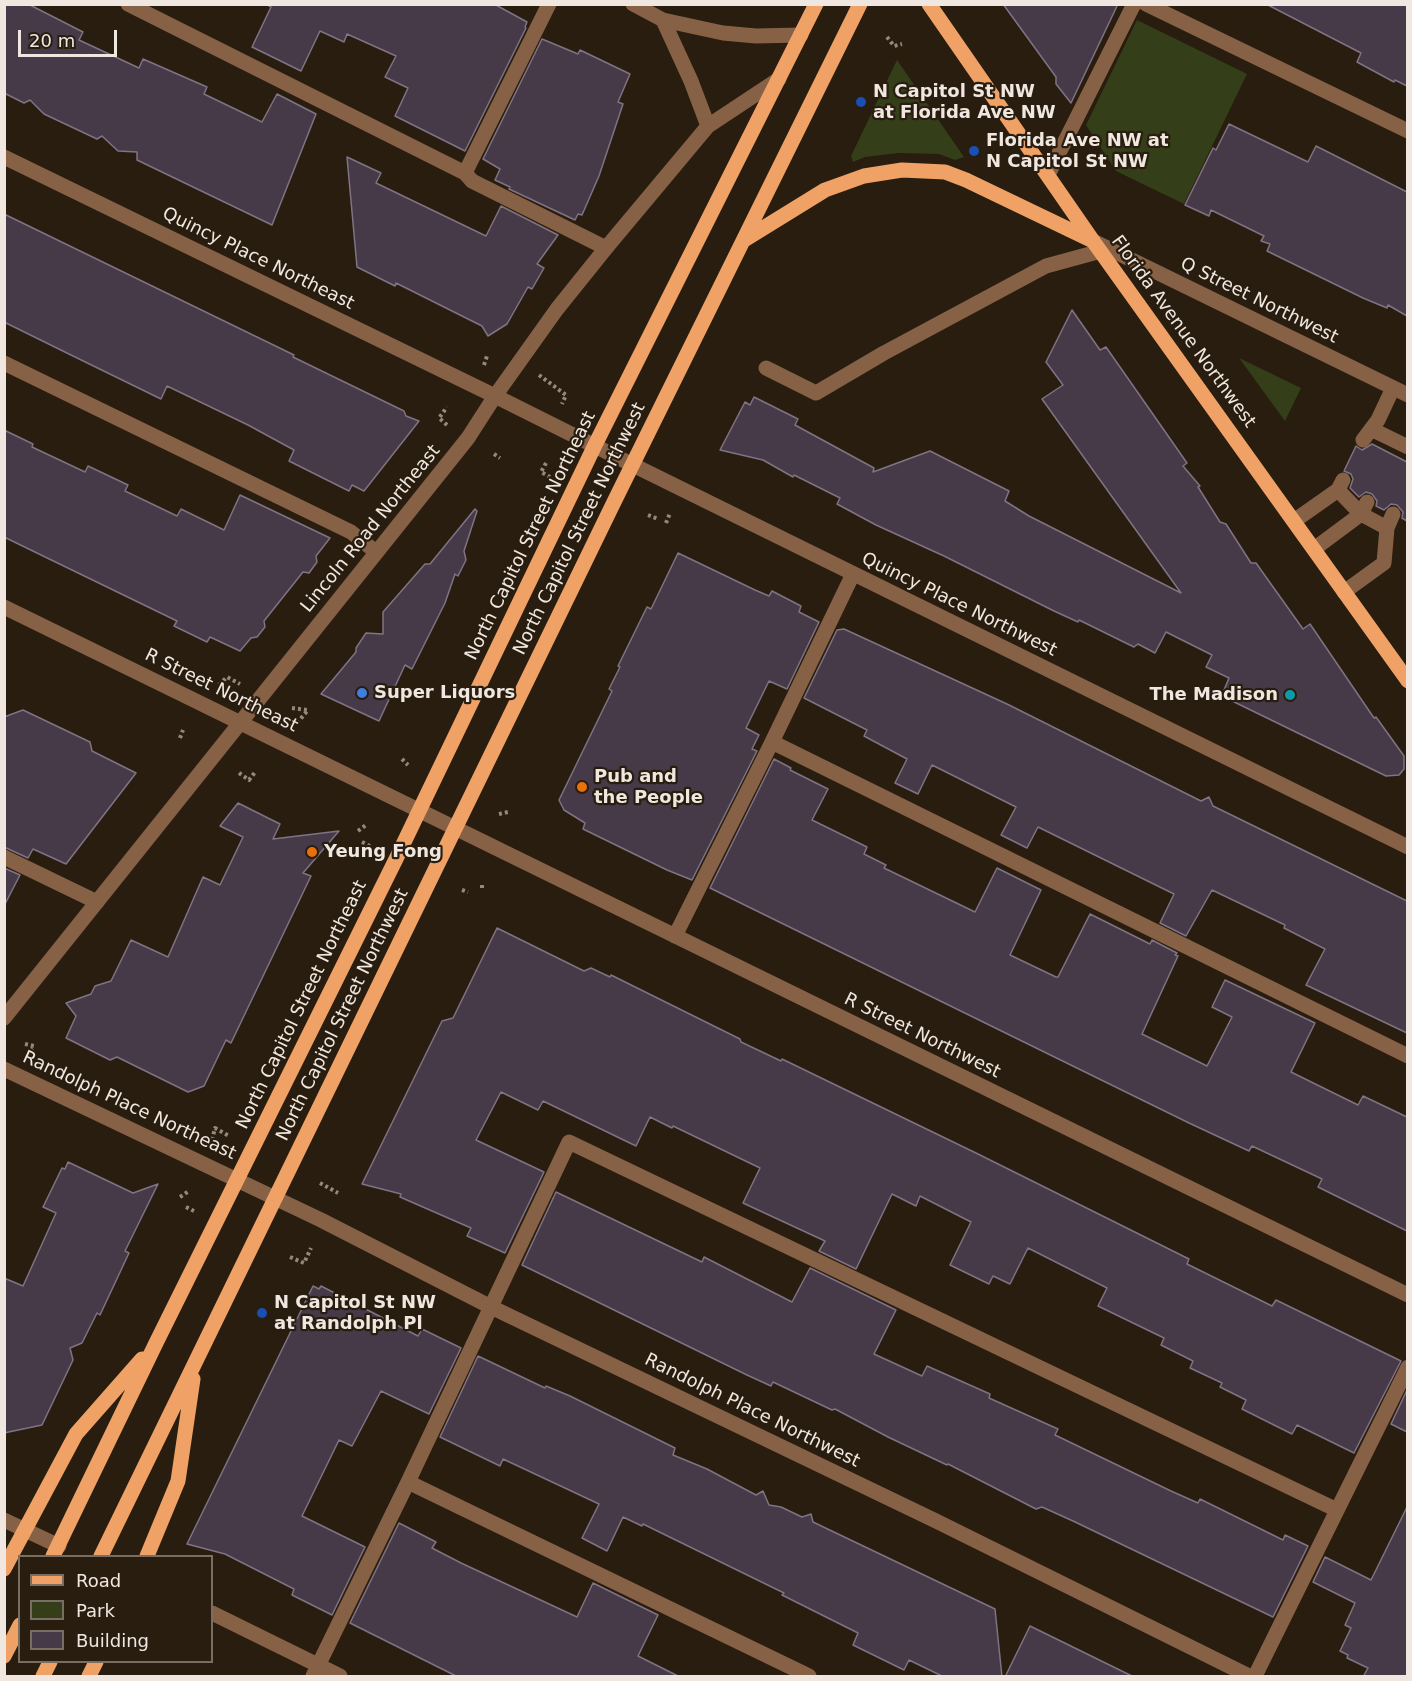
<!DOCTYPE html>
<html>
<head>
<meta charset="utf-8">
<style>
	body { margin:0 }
	#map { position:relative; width:1412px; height:1681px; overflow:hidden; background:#281d0f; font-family:"DejaVu Sans",sans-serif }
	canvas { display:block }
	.frame { position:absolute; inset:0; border:6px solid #f0e8e0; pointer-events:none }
	.legend { position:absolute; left:18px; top:1555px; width:195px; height:108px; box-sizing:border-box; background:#281d0f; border:2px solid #786e63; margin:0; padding:8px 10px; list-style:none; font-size:18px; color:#f0e8e0 }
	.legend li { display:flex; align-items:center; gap:12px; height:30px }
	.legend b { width:30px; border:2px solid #786e63 }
	.scale { position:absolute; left:18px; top:30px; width:99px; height:27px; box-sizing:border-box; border:3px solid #f0e8e0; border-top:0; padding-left:8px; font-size:18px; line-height:21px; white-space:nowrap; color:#f0e8e0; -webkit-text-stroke:4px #281d0f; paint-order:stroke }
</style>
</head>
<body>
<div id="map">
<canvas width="1412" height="1681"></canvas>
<div class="frame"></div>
<ul class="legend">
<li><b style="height:8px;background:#f0a266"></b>Road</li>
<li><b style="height:16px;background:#343e19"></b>Park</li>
<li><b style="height:16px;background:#463a49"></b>Building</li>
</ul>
<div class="scale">20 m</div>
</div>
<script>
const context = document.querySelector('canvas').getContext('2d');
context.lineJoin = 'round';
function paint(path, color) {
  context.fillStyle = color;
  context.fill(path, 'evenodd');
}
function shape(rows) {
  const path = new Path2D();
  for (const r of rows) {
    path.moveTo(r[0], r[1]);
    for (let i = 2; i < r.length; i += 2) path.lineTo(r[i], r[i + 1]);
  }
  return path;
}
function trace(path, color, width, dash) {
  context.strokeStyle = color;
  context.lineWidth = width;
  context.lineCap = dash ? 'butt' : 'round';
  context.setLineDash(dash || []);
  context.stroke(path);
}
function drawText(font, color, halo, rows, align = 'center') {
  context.font = font + ' "DejaVu Sans",sans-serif';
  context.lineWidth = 4.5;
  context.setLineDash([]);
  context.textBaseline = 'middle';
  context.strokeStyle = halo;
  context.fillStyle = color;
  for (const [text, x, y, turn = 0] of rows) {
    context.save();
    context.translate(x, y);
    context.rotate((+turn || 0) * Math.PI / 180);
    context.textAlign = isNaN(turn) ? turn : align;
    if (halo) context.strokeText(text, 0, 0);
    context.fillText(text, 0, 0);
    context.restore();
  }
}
const green = shape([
	[1137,20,1247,74,1184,204,1116,171,1086,125],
	[897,60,964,157,955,160,939,154,899,153,865,157,853,162,851,156],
	[1239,358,1301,388,1285,421]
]);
const building = shape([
	[4,4,30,5,83,32,79,40,139,68,143,59,207,87,204,94,262,122,277,94,316,114,272,225,137,160,137,152,118,151,102,136,97,139,44,114,30,100,24,103,4,93,4,4],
	[266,4,494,4,527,22,525,27,526,28,465,151,395,116,408,88,385,77,396,56,347,34,344,42,320,31,301,71,252,47,271,7,266,4],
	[1003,4,1118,4,1071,103,1056,84,1056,77,1003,4],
	[1266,4,1407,4,1407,86,1395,80,1394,82,1357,62,1361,53,1266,4],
	[542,39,578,54,580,50,630,74,618,102,623,104,599,176,582,215,578,214,575,220,509,189,510,187,495,180,500,169,483,159,542,39],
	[1229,124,1308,162,1316,146,1407,192,1407,316,1388,305,1387,308,1363,298,1267,251,1270,244,1261,241,1264,236,1211,210,1209,216,1185,205,1213,148,1216,150,1229,124],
	[347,157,381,173,376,183,486,236,501,206,558,235,537,264,544,268,532,289,528,287,507,324,488,336,482,326,396,283,395,286,357,267,347,157],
	[4,214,294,355,293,357,404,411,406,416,419,421,364,491,352,485,349,491,289,461,294,450,248,425,167,386,161,399,73,356,4,322,4,214],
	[1072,310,1100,350,1106,347,1187,463,1183,466,1200,486,1198,487,1220,522,1226,524,1251,563,1256,563,1303,629,1310,624,1374,718,1376,717,1404,756,1404,769,1399,775,1386,776,1226,698,1229,692,1224,690,1229,678,1206,667,1212,655,1166,632,1155,653,1138,644,1134,647,1079,620,1078,622,1054,611,944,556,876,525,837,504,840,498,794,475,793,477,763,460,720,450,745,402,750,405,754,397,798,419,795,425,874,468,873,472,930,451,1009,491,1005,501,1029,516,1181,593,1042,399,1063,385,1046,362,1072,310],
	[4,430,33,444,32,447,85,472,88,466,128,485,125,491,177,516,181,509,224,530,240,495,330,538,316,556,317,562,309,573,303,572,264,621,265,627,257,637,251,638,240,651,210,637,207,642,174,626,177,621,4,537,4,430],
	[1372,444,1407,462,1407,521,1402,518,1403,512,1397,505,1391,504,1384,510,1376,506,1377,501,1372,494,1366,492,1359,497,1350,488,1353,479,1351,474,1344,471,1356,446,1362,450,1372,444],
	[475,509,477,511,464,551,466,560,458,576,455,574,445,603,412,669,405,665,379,721,321,694,356,652,356,648,366,633,383,634,383,612,425,564,430,564,475,509],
	[678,553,755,590,769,596,772,591,801,606,799,612,819,622,787,689,769,681,746,728,759,735,752,749,757,751,692,880,667,870,583,829,585,823,564,810,559,800,612,691,609,689,620,667,618,666,647,607,651,609,678,553],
	[844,629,1007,704,1201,801,1209,797,1213,806,1407,901,1407,1033,1306,985,1325,949,1284,928,1285,925,1212,890,1186,936,1160,923,1174,894,1038,827,1027,848,1001,835,1016,807,932,765,918,794,895,783,907,759,864,736,867,730,804,698,837,630,844,629],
	[23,710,90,742,92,751,136,773,66,864,33,849,28,858,4,847,4,717,23,710],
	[774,759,791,768,790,770,828,789,812,820,867,847,864,854,886,865,884,868,975,912,997,868,1041,890,1010,955,1056,977,1058,977,1090,914,1150,944,1152,940,1177,953,1175,955,1178,956,1142,1034,1207,1066,1232,1017,1212,1007,1225,980,1315,1023,1291,1072,1358,1105,1363,1096,1407,1117,1407,1231,1318,1187,1322,1179,1252,1146,1249,1151,1189,1123,710,888,774,759],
	[238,803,280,824,273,839,339,831,303,873,311,876,231,1043,226,1040,204,1086,188,1092,117,1057,110,1060,66,1038,76,1016,66,1003,91,994,95,986,111,981,131,940,168,957,203,877,220,885,243,837,220,826,238,803],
	[4,868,20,875,4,906,4,868],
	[497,928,584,971,591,968,610,977,611,975,740,1039,741,1042,781,1061,782,1059,978,1154,1189,1259,1187,1264,1272,1306,1276,1300,1401,1361,1354,1453,1297,1425,1292,1434,1242,1409,1246,1400,1220,1387,1222,1383,1190,1368,1193,1361,1161,1345,1164,1338,1098,1306,1107,1288,1028,1248,1010,1284,993,1276,989,1284,950,1265,971,1222,920,1196,916,1206,892,1194,856,1269,819,1251,825,1241,743,1203,760,1168,673,1126,672,1128,650,1117,636,1146,543,1101,538,1110,501,1092,476,1140,544,1172,505,1253,467,1236,471,1228,400,1197,401,1194,362,1184,442,1021,453,1018,497,928],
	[68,1162,133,1193,158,1184,125,1251,129,1253,100,1315,97,1313,82,1343,70,1348,73,1360,42,1425,4,1433,4,1278,23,1286,56,1213,43,1207,62,1168,65,1169,68,1162],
	[556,1192,702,1262,704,1257,792,1302,810,1268,896,1310,874,1354,922,1376,927,1366,990,1394,989,1398,1058,1429,1055,1435,1171,1491,1198,1503,1200,1499,1283,1540,1285,1535,1308,1546,1273,1617,1073,1521,1042,1507,1036,1509,948,1464,947,1465,888,1437,835,1409,832,1410,773,1382,771,1386,747,1375,522,1265,556,1192],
	[313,1286,319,1289,321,1286,418,1336,422,1329,461,1348,429,1414,381,1391,352,1446,339,1440,302,1516,365,1547,332,1615,292,1595,294,1589,225,1554,187,1544,313,1286],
	[478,1356,545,1388,546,1386,570,1396,675,1448,673,1455,707,1469,756,1495,763,1491,769,1505,781,1507,802,1517,811,1514,813,1522,995,1609,1002,1677,944,1677,909,1660,904,1670,853,1645,858,1633,782,1595,784,1593,643,1524,642,1526,623,1517,607,1551,582,1538,599,1504,503,1459,500,1466,440,1437,478,1356],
	[1407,1390,1407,1432,1391,1424,1407,1390],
	[1407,1507,1407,1677,1363,1677,1368,1668,1347,1658,1348,1655,1340,1651,1351,1628,1345,1625,1355,1603,1313,1582,1325,1557,1371,1580,1407,1507],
	[399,1523,436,1542,432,1548,461,1563,577,1617,593,1583,658,1615,638,1656,680,1677,458,1677,350,1623,399,1523],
	[1030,1626,1134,1677,1005,1677,1030,1626]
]);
const path = shape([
	[887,37,894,46,902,44],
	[484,365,487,356],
	[539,375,566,395,562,404],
	[447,425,439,418,447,407],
	[494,454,500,458],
	[546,463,541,472,550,477],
	[648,515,658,519],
	[666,523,670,513],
	[219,685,227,677,240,684],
	[292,708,307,710],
	[297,723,308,710],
	[180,738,183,730],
	[402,759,408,765],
	[239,773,249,780,256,771],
	[499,814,508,812],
	[358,831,366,825],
	[362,842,372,847],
	[482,888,482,882],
	[462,890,468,892],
	[25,1044,34,1046,29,1053],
	[212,1140,215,1128,229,1136],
	[320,1183,338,1193],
	[180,1197,189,1191],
	[186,1207,194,1211],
	[290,1257,304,1263,311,1248]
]);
const service = shape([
	[128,4,465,173,472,181,606,248],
	[1146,4,1408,131],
	[465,173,549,4],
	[1048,175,1134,4],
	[4,363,351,532,376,552],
	[766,368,816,393,884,353,1046,266,1101,251],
	[1371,429,1408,447],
	[1363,440,1378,420,1393,388],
	[1338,490,1361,514,1387,528],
	[1294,521,1338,490,1343,480],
	[1314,549,1361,514,1367,502],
	[853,574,772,742,1408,1056],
	[1344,592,1384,563,1387,528,1393,514],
	[4,857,97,902],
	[675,936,772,742],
	[408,1482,809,1676],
	[313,1676,408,1482,569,1142,1337,1510],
	[1255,1676,1408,1367]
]);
const minor = shape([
	[633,4,663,20,723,33,756,36,801,35],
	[663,20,691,81,708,126],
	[4,157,495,396],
	[633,465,1408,847],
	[4,1069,321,1220,491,1307,936,1521,1249,1676],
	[4,1520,59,1546],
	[212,1613,340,1676]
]);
const tertiary = shape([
	[1093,241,1408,395],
	[495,396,633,465],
	[4,607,1408,1295],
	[4,1018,468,438,495,396,557,309,606,248,708,126,779,79]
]);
const primary = shape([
	[929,4,1093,241,1408,681],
	[744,240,825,190,864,176,902,170,945,172,966,180,1093,241],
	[53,1556,156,1343,396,859,595,445,816,4],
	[101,1556,614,502,860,4],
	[147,1556,178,1481,193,1379],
	[4,1569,76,1434,142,1359],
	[4,1656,20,1625],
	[43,1676,50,1662],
	[89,1676,96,1662]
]);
const markers = [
	[861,102,6,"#1a4fb4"],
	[974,151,6,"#1a4fb4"],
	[362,693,6,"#3f7fe0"],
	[1290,695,6,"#0f9aa8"],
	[582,787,6,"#e8710a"],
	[312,852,6,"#e8710a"],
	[262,1313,6,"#1a4fb4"]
];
const poiNames = [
	["N Capitol St NW",873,92],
	["at Florida Ave NW",873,113],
	["Florida Ave NW at",986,141],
	["N Capitol St NW",986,162],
	["Super Liquors",374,693],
	["The Madison",1278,695,"right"],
	["Pub and",594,777],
	["the People",594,798],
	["Yeung Fong",324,852],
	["N Capitol St NW",274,1303],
	["at Randolph Pl",274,1324]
];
const streetNames = [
	["Quincy Place Northeast",258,259,26],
	["Q Street Northwest",1259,301,26],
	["Florida Avenue Northwest",1183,332,54],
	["Lincoln Road Northeast",371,529,-51],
	["North Capitol Street Northwest",580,529,-64],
	["North Capitol Street Northeast",531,536,-64],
	["Quincy Place Northwest",959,605,26],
	["R Street Northeast",221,691,26],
	["North Capitol Street Northeast",302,1005,-64],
	["North Capitol Street Northwest",343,1015,-64],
	["R Street Northwest",922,1036,26],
	["Randolph Place Northeast",129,1106,25],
	["Randolph Place Northwest",752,1411,26]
];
paint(green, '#343e19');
paint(building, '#463a49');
trace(building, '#807383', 1.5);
trace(path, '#938a7f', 4, [3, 3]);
trace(service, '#866145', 15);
trace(minor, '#866145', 15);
trace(tertiary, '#866145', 15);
trace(primary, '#f0a266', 15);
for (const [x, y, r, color] of markers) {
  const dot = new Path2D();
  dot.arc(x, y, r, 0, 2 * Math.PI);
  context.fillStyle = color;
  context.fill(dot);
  trace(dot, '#281d0f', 2);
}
drawText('bold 18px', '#f0e8e0', '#281d0f', poiNames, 'left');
drawText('18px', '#f0e8e0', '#281d0f', streetNames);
</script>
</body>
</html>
